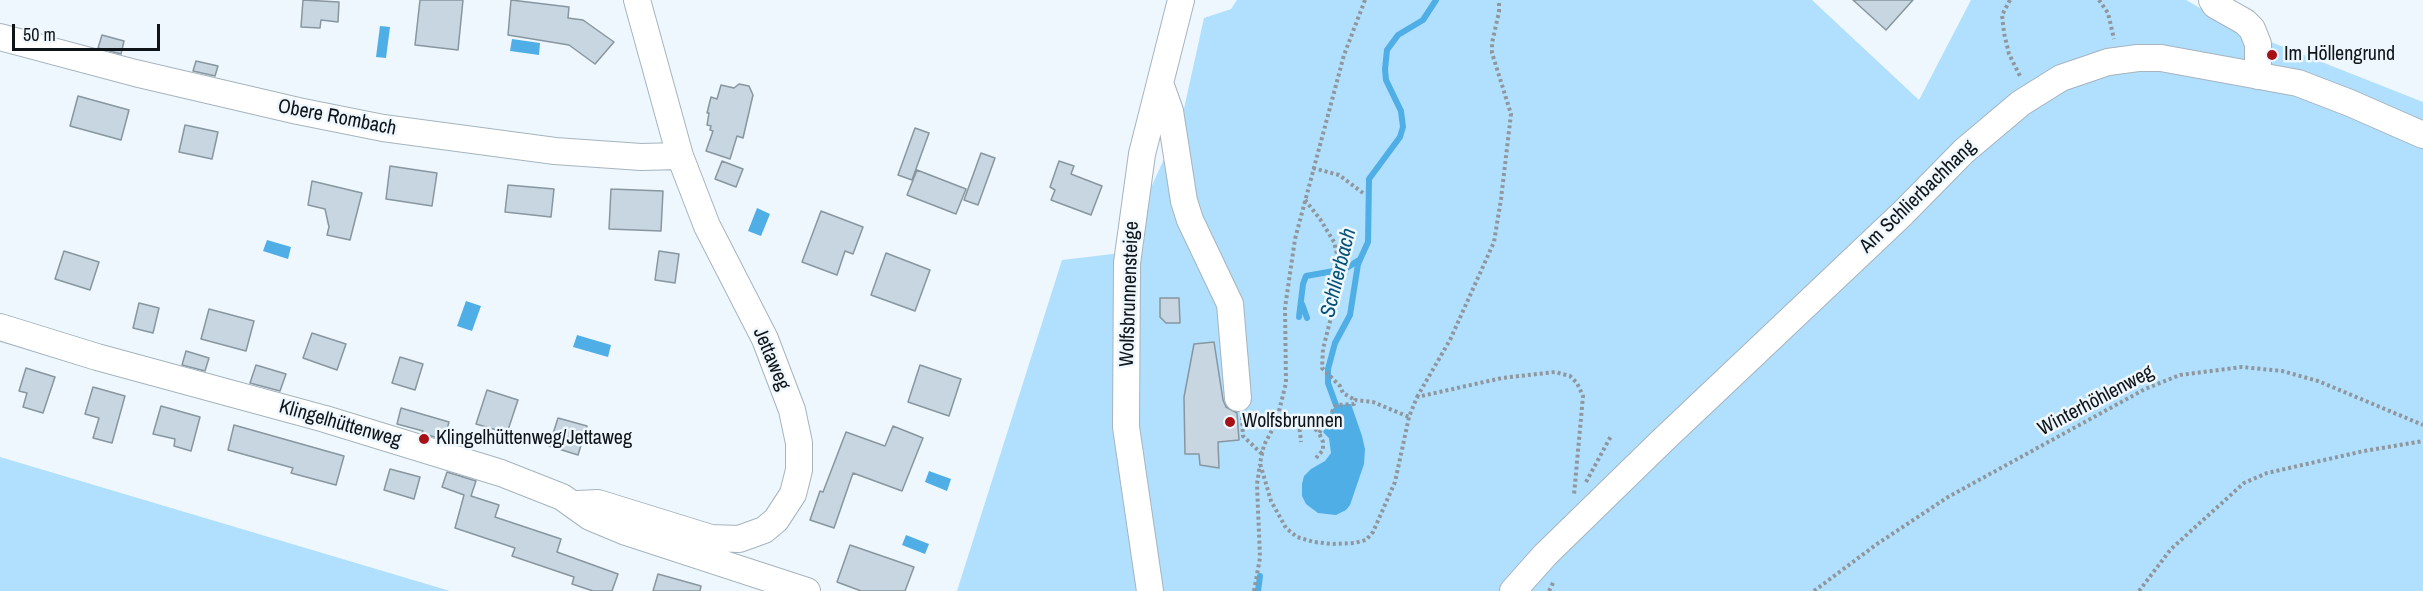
<!DOCTYPE html>
<html>
<head>
<meta charset="utf-8">
<style>
	body { margin:0 }
	#map { position:relative; width:2423px; height:591px; overflow:hidden; background:#eef7fd; font-family:"Archivo Narrow",sans-serif }
	canvas { display:block }
	.scale { position:absolute; left:12px; top:24px; width:148px; height:27px; box-sizing:border-box; border:3px solid #0f1418; border-top:0; padding-left:8px; font-size:18px; line-height:21px; white-space:nowrap; color:#0f1418; -webkit-text-stroke:4px #eef7fd; paint-order:stroke }
</style>
</head>
<body>
<div id="map">
<canvas width="2423" height="591"></canvas>
<div class="scale">50 m</div>
</div>
<script>
const context = document.querySelector('canvas').getContext('2d');
context.lineJoin = 'round';
function paint(path, color) {
  context.fillStyle = color;
  context.fill(path, 'evenodd');
}
function shape(rows) {
  const path = new Path2D();
  for (const r of rows) {
    path.moveTo(r[0], r[1]);
    for (let i = 2; i < r.length; i += 2) path.lineTo(r[i], r[i + 1]);
  }
  return path;
}
function trace(path, color, width, dash) {
  context.strokeStyle = color;
  context.lineWidth = width;
  context.lineCap = dash ? 'butt' : 'round';
  context.setLineDash(dash || []);
  context.stroke(path);
}
function drawText(font, color, halo, rows, align = 'center') {
  context.font = font + ' "Archivo Narrow",sans-serif';
  context.lineWidth = 5;
  context.setLineDash([]);
  context.textBaseline = 'middle';
  context.strokeStyle = halo;
  context.fillStyle = color;
  for (const [text, x, y, turn = 0] of rows) {
    context.save();
    context.translate(x, y);
    context.rotate((+turn || 0) * Math.PI / 180);
    context.textAlign = isNaN(turn) ? turn : align;
    if (halo) context.strokeText(text, 0, 0);
    context.fillText(text, 0, 0);
    context.restore();
  }
}
const green = shape([
	[1237,0,1812,0,1919,100,1971,0,2186,0,2233,27,2423,102,2423,591,957,591,1062,260,1121,253,1181,122,1204,18,1231,9],
	[0,457,450,591,0,591]
]);
const water = shape([
	[380,26,390,27,386,58,376,57],
	[512,39,540,43,539,55,510,51],
	[757,208,770,214,761,236,748,231],
	[267,240,291,247,288,259,263,251],
	[466,301,481,306,472,331,457,326],
	[577,335,611,345,608,357,573,347],
	[1351,404,1362,436,1365,449,1364,464,1350,505,1346,510,1336,515,1318,513,1306,504,1302,496,1302,484,1304,476,1311,469,1325,461,1331,453,1329,438,1323,432,1327,426,1327,417,1336,405],
	[929,471,951,479,947,491,925,482],
	[906,535,929,544,925,554,902,545]
]);
const stream = shape([
	[1302,304,1307,318],
	[1299,317,1303,284,1306,276,1345,269,1359,260],
	[1336,405,1328,383,1328,369,1335,343,1350,315,1358,264,1368,242,1369,179,1400,137,1403,127,1401,111,1386,80,1385,69,1387,50,1398,35,1423,20,1436,0],
	[1258,591,1260,576]
]);
const building = shape([
	[303,0,339,2,338,22,321,20,320,28,301,27,303,0],
	[420,0,463,0,458,50,415,45,420,0],
	[511,0,569,7,568,18,583,20,614,42,595,64,569,45,508,35,511,0],
	[1853,0,1913,0,1886,30,1853,0],
	[102,35,124,41,121,54,98,48,102,35],
	[196,61,218,66,215,76,193,71,196,61],
	[739,84,749,86,753,95,743,138,737,136,730,159,706,151,713,131,710,130,711,126,707,125,709,113,707,113,711,97,717,99,721,85,734,88,739,84],
	[78,96,129,110,121,140,70,126,78,96],
	[185,125,218,132,212,159,179,152,185,125],
	[915,128,929,133,912,180,898,175,915,128],
	[981,153,995,158,978,205,964,200,981,153],
	[722,161,743,169,736,187,715,179,722,161],
	[1059,161,1074,166,1071,174,1102,186,1091,215,1051,200,1055,190,1050,187,1059,161],
	[390,166,437,173,432,206,386,199,390,166],
	[917,170,966,189,956,214,907,195,917,170],
	[312,181,362,193,350,240,327,235,329,227,325,209,308,205,312,181],
	[508,185,554,189,551,217,505,212,508,185],
	[611,189,663,191,661,231,609,229,611,189],
	[821,211,863,227,853,254,845,251,837,275,802,262,821,211],
	[64,251,99,262,90,290,55,279,64,251],
	[659,251,679,254,675,283,655,280,659,251],
	[886,253,930,270,915,311,871,295,886,253],
	[1160,298,1179,298,1180,323,1166,323,1160,317,1160,298],
	[139,303,159,308,153,333,133,328,139,303],
	[209,309,254,321,246,351,201,339,209,309],
	[312,333,346,344,337,370,303,358,312,333],
	[1214,342,1223,400,1226,407,1237,413,1239,440,1218,442,1219,468,1200,465,1199,454,1185,454,1184,397,1194,344,1214,342],
	[186,351,209,358,205,371,182,365,186,351],
	[400,357,423,364,415,390,392,383,400,357],
	[256,365,286,374,280,391,250,383,256,365],
	[920,365,961,379,949,416,908,402,920,365],
	[26,368,55,377,43,413,23,407,27,393,19,391,26,368],
	[93,387,125,396,112,443,93,438,99,418,85,414,93,387],
	[487,390,518,400,507,433,476,424,487,390],
	[161,406,200,417,191,451,174,446,175,439,153,434,161,406],
	[401,408,449,422,444,440,422,433,423,431,397,424,401,408],
	[558,418,587,426,578,455,549,446,558,418],
	[234,425,344,456,336,485,291,473,293,468,228,450,234,425],
	[893,426,923,438,902,491,853,473,834,528,810,520,820,491,823,492,846,432,885,446,893,426],
	[390,469,420,477,414,499,384,490,390,469],
	[447,472,476,481,471,496,499,505,495,517,561,539,557,552,618,574,612,591,593,591,572,584,574,577,512,556,515,548,455,528,464,495,442,487,447,472],
	[850,545,914,567,905,591,861,591,837,582,850,545],
	[658,574,701,586,700,591,653,591,658,574]
]);
const path = shape([
	[1365,0,1344,55,1295,239,1285,308,1286,383,1276,423,1264,445,1260,463,1271,501,1286,528,1297,537,1314,542,1332,544,1354,543,1366,540,1373,532,1395,482,1409,417,1417,397,1502,378,1555,372,1570,376,1577,383,1583,396,1574,495],
	[2010,0,2002,15,2004,33,2009,54,2021,78],
	[2099,0,2108,13,2114,39],
	[1313,168,1339,175,1363,193],
	[1305,200,1320,219,1334,242,1342,274,1323,349,1322,368,1340,386,1343,393,1355,400],
	[1417,397,1450,340,1494,242,1501,199,1511,114,1492,53,1492,43,1499,12,1499,0],
	[1254,412,1260,417,1278,417,1289,422,1310,424,1319,433,1336,405,1354,404,1355,400,1373,402,1409,417],
	[1242,417,1243,436,1262,454],
	[1299,423,1301,442],
	[1316,458,1323,450,1323,442,1319,433],
	[1586,482,1611,436],
	[1254,591,1260,558,1257,484,1260,464],
	[1549,591,1554,581],
	[1814,591,1877,544,1948,497,2145,389,2180,375,2242,367,2282,371,2318,381,2423,425],
	[2139,591,2171,549,2244,483,2267,473,2364,451,2423,441]
]);
const minor = shape([
	[2212,0,2215,5,2245,22,2252,29,2258,44,2258,76],
	[0,37,135,73,298,111,383,128,555,151,641,157,680,156],
	[1160,83,1170,111,1184,201,1190,220,1230,304,1238,398],
	[0,327,97,357,325,419,501,473,562,497,590,517,626,532,807,591],
	[578,504,598,503,711,538,739,539,764,530,776,520,793,494,799,470,799,443,792,410,765,339,707,226,680,156,637,0],
	[1150,591,1126,427,1127,263,1142,154,1181,0],
	[1513,591,1545,555,1662,441,1902,214,1964,151,2021,103,2061,78,2108,62,2138,58,2161,58,2298,83,2350,103,2423,135]
]);
const markers = [
	[2272,55,6,"#a71115"],
	[1230,422,6,"#a71115"],
	[424,439,6,"#a71115"]
];
const poiNames = [
	["Im Höllengrund",2284,55],
	["Wolfsbrunnen",1242,422],
	["Klingelhüttenweg/Jettaweg",436,439]
];
const streetNames = [
	["Obere Rombach",337,118,11],
	["Am Schlierbachhang",1918,197,-44],
	["Wolfsbrunnensteige",1130,294,-88],
	["Jettaweg",771,359,67],
	["Winterhöhlenweg",2096,401,-28],
	["Klingelhüttenweg",340,424,16]
];
const waterNames = [
	["Schlierbach",1339,273,-76]
];
paint(green, '#b1dffe');
paint(water, '#4faee6');
trace(stream, '#4faee6', 6);
paint(building, '#c7d6e1');
trace(building, '#87969f', 1.5);
trace(minor, '#a5b4be', 28);
trace(path, '#90979c', 4, [3, 3]);
trace(minor, '#fff', 26);
for (const [x, y, r, color] of markers) {
  const dot = new Path2D();
  dot.arc(x, y, r, 0, 2 * Math.PI);
  context.fillStyle = color;
  context.fill(dot);
  trace(dot, '#eef7fd', 2);
}
drawText('20px', '#0f1418', '#eef7fd', poiNames, 'left');
drawText('20px', '#0f1418', '#eef7fd', streetNames);
drawText('italic 21px', '#045378', '#eef7fd', waterNames);
</script>
</body>
</html>
